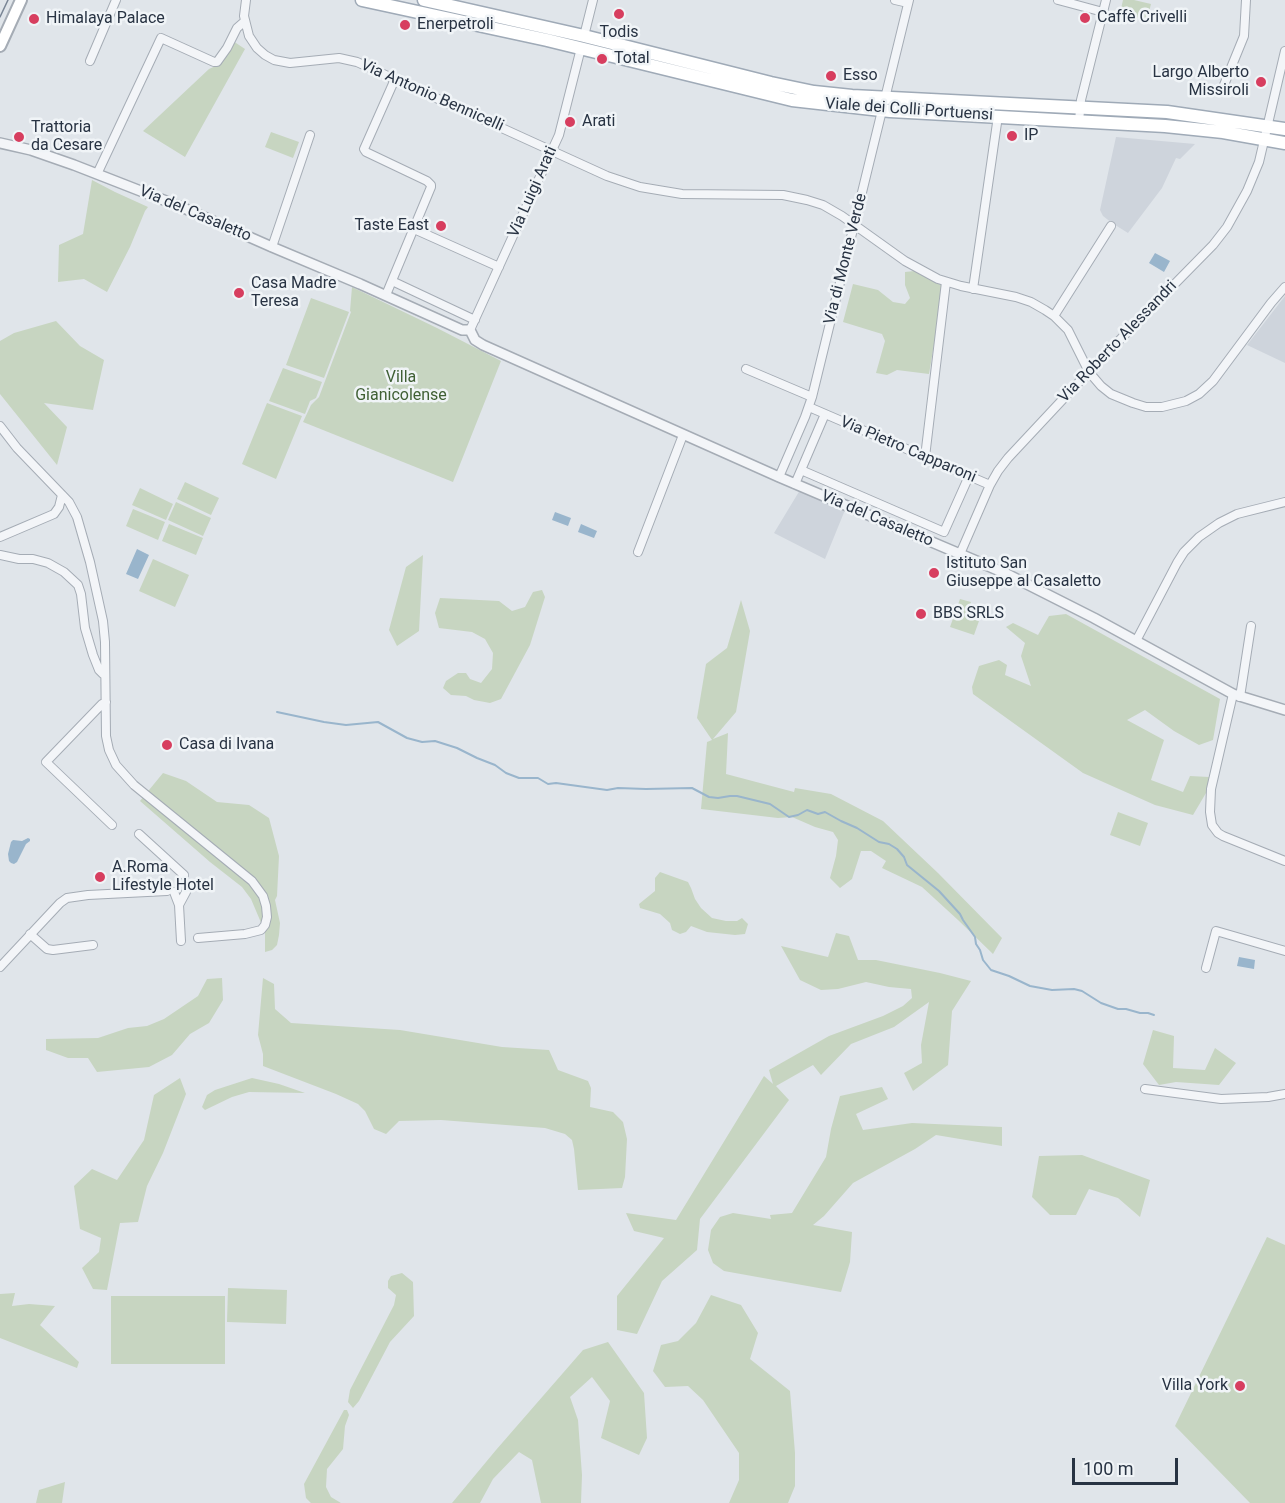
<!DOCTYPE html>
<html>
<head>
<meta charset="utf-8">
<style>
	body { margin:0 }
	#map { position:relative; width:1285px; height:1503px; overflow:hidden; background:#e0e5ea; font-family:Roboto,sans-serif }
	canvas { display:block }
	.scale { position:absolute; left:1072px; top:1458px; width:106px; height:27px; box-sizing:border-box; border:3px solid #283343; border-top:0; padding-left:8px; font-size:18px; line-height:21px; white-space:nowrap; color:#283343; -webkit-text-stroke:4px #f0f4f7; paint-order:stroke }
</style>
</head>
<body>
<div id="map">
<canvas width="1285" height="1503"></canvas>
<div class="scale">100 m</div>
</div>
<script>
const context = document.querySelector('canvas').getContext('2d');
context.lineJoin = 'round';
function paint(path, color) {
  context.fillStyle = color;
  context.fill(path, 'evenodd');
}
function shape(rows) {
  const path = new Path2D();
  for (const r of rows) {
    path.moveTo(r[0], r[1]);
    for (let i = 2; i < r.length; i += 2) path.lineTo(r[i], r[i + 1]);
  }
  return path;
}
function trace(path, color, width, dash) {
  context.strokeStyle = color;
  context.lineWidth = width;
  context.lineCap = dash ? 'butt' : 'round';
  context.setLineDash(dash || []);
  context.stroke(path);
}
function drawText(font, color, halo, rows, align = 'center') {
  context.font = font + ' Roboto,sans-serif';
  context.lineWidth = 5;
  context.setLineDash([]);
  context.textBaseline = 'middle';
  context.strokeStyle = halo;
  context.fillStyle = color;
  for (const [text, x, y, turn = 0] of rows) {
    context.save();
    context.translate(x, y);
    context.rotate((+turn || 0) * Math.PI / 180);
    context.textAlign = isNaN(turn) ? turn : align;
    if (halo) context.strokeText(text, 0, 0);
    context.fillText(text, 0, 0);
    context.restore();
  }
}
const built = shape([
	[1116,137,1195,144,1180,159,1176,158,1162,188,1128,233,1112,223,1103,216,1100,210],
	[1285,296,1285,363,1247,345],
	[800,490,845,510,825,559,774,533]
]);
const green = shape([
	[1123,0,1134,0,1151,4,1147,20,1120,13],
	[233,41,245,49,185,157,143,131,209,69,218,65],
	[271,132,299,142,293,158,265,147],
	[92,180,115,192,148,207,145,211,130,247,107,292,84,279,58,282,59,245,83,234],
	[914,271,941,285,943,291,929,374,897,370,887,375,876,373,885,341,882,334,843,322,853,284,878,290,893,302,905,304,910,298,905,285,905,272],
	[352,287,437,328,501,361,453,482,303,422,311,405,319,397,351,312,350,311],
	[311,298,349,312,324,378,286,365],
	[56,321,80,346,104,360,93,410,44,403,67,427,57,465,0,394,0,341,14,333],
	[283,368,322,382,316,398,310,401,305,414,269,401],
	[267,403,302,416,276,479,242,464],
	[185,482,219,498,211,515,177,499],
	[140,488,173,504,166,520,132,505],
	[176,502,211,518,203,536,168,520],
	[133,509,165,522,158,540,126,526],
	[169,524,203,538,196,555,162,541],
	[423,555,419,631,397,646,389,630,406,567],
	[153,559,189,575,175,607,139,591],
	[542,590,545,597,530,645,501,699,490,703,474,700,466,696,451,695,443,688,446,681,458,673,466,673,470,679,481,683,492,669,493,653,485,639,472,632,439,628,435,613,440,598,499,601,512,611,525,607,533,592],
	[960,599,971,602,966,617,979,621,974,635,950,627],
	[741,600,750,631,736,712,713,739,728,733,726,774,794,792,795,788,831,794,883,821,938,873,1002,938,993,954,958,920,922,887,882,868,886,861,871,851,861,851,852,879,840,888,830,878,836,856,838,840,833,832,815,827,792,817,778,818,701,809,707,742,712,740,697,718,706,664,727,648],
	[1066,614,1220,699,1213,740,1199,745,1174,731,1145,710,1127,720,1164,740,1151,780,1183,792,1190,776,1209,777,1206,793,1193,815,1155,805,1083,773,973,694,972,687,979,666,999,660,1007,665,1005,675,1031,686,1021,656,1025,643,1006,627,1013,623,1038,635,1049,616],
	[163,773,186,781,217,802,249,805,269,818,279,856,277,896,275,900,280,923,279,935,277,945,272,950,265,952,265,932,251,899,242,887,210,862,140,801],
	[1118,812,1148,823,1140,846,1110,835],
	[660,872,688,882,691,888,695,899,701,908,712,918,726,921,737,921,742,918,748,924,745,934,735,935,707,932,691,926,686,932,680,934,672,930,670,923,660,914,640,908,639,904,655,891,655,878],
	[836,933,849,936,858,960,876,960,940,973,971,981,952,1011,948,1065,913,1091,904,1073,922,1063,921,1045,929,1002,894,1027,851,1044,821,1075,813,1065,776,1086,789,1100,700,1219,697,1250,662,1281,637,1334,617,1330,617,1296,664,1238,634,1231,626,1213,676,1220,764,1076,773,1084,769,1070,829,1036,883,1016,903,1006,912,998,911,989,889,987,866,982,838,989,821,990,800,980,781,946,828,957],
	[222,978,223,1000,209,1023,190,1034,172,1055,149,1067,97,1072,88,1058,68,1058,46,1050,46,1039,98,1038,128,1028,147,1026,164,1019,198,996,207,979],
	[263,978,274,984,275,1009,291,1023,400,1030,502,1047,549,1050,558,1070,588,1081,591,1088,590,1107,613,1112,623,1122,627,1139,625,1177,622,1188,578,1190,574,1149,572,1140,565,1134,545,1128,441,1120,399,1121,386,1134,374,1129,365,1111,358,1104,336,1094,263,1066,263,1054,258,1035],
	[1153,1030,1174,1036,1173,1068,1205,1070,1215,1048,1236,1063,1219,1085,1176,1082,1159,1085,1143,1064],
	[180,1078,186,1094,163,1153,147,1186,138,1222,120,1223,107,1290,93,1289,82,1268,99,1252,101,1238,80,1229,74,1186,92,1169,117,1180,144,1140,154,1095],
	[252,1078,279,1084,305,1093,249,1092,232,1097,205,1110,202,1107,207,1095,215,1090],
	[882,1087,888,1099,856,1114,863,1130,912,1123,1002,1127,1002,1146,936,1135,915,1149,853,1183,824,1216,813,1225,852,1232,850,1262,841,1292,724,1271,713,1263,708,1250,711,1230,720,1217,733,1213,771,1219,770,1215,792,1213,826,1157,831,1129,840,1096],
	[1082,1155,1150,1180,1140,1217,1118,1198,1089,1189,1076,1215,1050,1215,1032,1197,1039,1156],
	[1267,1237,1285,1245,1285,1503,1250,1503,1175,1426],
	[402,1273,413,1282,414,1316,390,1342,359,1401,353,1408,348,1402,350,1390,394,1305,396,1295,388,1288,388,1281,391,1276],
	[228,1288,287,1290,286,1324,227,1322],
	[15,1293,12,1306,29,1304,55,1306,40,1325,79,1362,77,1368,0,1338,0,1294],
	[711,1295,741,1305,758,1333,750,1359,790,1391,795,1453,795,1486,788,1503,729,1503,739,1480,739,1453,703,1400,688,1386,665,1387,653,1371,661,1345,678,1341,696,1323],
	[111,1296,225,1296,225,1364,111,1364],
	[608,1342,644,1393,647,1438,639,1455,601,1438,610,1401,592,1377,570,1397,578,1420,582,1475,581,1503,541,1503,532,1460,519,1452,493,1479,480,1503,452,1503,496,1450,583,1350],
	[344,1410,347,1410,349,1415,345,1426,343,1449,327,1469,326,1487,331,1497,341,1503,311,1503,306,1498,304,1484],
	[65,1482,62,1503,36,1503,39,1490]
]);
const water = shape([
	[1155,253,1170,261,1164,272,1149,263],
	[555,512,571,518,568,526,552,520],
	[581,524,597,531,594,538,578,532],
	[137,549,149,555,138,579,126,574],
	[28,838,30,839,30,841,26,844,17,862,14,864,11,863,9,861,8,854,11,842,13,840,22,841],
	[1239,957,1255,960,1254,969,1237,966]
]);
const stream = shape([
	[277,712,324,722,346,725,378,722,407,738,422,742,435,741,457,748,477,758,495,765,506,773,519,778,538,778,548,784,556,783,607,790,618,788,646,789,692,788,709,797,718,798,730,796,737,796,770,804,789,817,798,815,807,810,818,814,825,812,841,821,857,828,879,842,889,844,897,849,904,857,907,865,939,891,960,914,963,920,975,937,976,944,980,950,983,960,991,970,1009,976,1030,986,1052,990,1074,989,1082,991,1101,1003,1118,1009,1126,1009,1140,1013,1148,1013,1154,1015]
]);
const minor = shape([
	[246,0,244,16,249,36,257,48,265,55,274,60,290,63,339,58,357,62,607,176,640,187,682,194,783,195,807,200,823,205,842,216,905,261,938,279,961,286,1016,297,1031,302,1045,310,1054,316,1068,330,1089,372,1101,386,1111,394,1133,403,1146,407,1162,407,1186,401,1199,394,1213,381,1271,303,1285,287],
	[895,0,908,3],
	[1058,0,1103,12],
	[584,36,593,0],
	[90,61,116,0],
	[1224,85,1244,36,1246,0],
	[1079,121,1081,100,1106,0],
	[98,172,161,38,214,62,217,62,227,48,237,28,245,21],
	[414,229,499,267],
	[272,247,310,135],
	[392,281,475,320],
	[973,289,998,116],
	[386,295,431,187,431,185,427,181,366,152,364,149,395,79],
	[1054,316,1111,226],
	[470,330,559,135,581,48],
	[746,369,812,397],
	[809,407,990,485],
	[0,426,17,448,69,502,77,517,90,562,103,621,105,642,106,736,109,750,116,765,134,785,252,881,263,896,266,906,267,917,265,925,261,930,245,934,198,938],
	[925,457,946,282],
	[801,470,944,532,969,476],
	[779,477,805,417,812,397,909,0],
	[795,484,825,414],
	[0,537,54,514,59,507,62,495],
	[638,552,683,435],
	[960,554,990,485,998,471,1008,458,1094,366,1213,245,1227,227,1247,191,1259,162,1285,51],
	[0,555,19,559,33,559,48,563,64,572,78,585,81,594,85,628,93,655,99,670,103,674,105,674],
	[1136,641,1177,563,1184,552,1199,537,1219,523,1237,514,1285,502],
	[1233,694,1211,789,1210,812,1212,825,1218,833,1223,836,1285,861],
	[1240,697,1251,626],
	[106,702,102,704,46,762,112,825],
	[139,834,184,875],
	[174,892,179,905,181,941],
	[179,905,186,892],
	[30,934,47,949,53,950,93,945],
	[0,967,60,903,67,898,88,895,167,891],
	[1206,968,1216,931,1285,951],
	[1145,1089,1221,1099,1268,1097,1285,1094]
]);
const tertiary = shape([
	[0,143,31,150,74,165,179,206,272,247,360,284,462,330,470,330,475,340,483,345,779,477,1007,574,1094,618,1233,694,1285,710]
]);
const secondary = shape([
	[0,46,21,0]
]);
const primary = shape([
	[362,0,547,40,792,100,890,111,1165,126,1223,132,1285,143],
	[424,0,584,36,771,83,814,92,852,96,1167,112,1285,129]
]);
const tram = shape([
	[0,17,8,0]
]);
const markers = [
	[619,14,6,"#d73e5f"],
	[1085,18,6,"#d73e5f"],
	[34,19,6,"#d73e5f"],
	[405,25,6,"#d73e5f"],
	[602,59,6,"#d73e5f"],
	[831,76,6,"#d73e5f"],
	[1261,82,6,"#d73e5f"],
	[570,122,6,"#d73e5f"],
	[1012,136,6,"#d73e5f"],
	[19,137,6,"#d73e5f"],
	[441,226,6,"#d73e5f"],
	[239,293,6,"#d73e5f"],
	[934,573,6,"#d73e5f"],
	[921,614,6,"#d73e5f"],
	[167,745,6,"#d73e5f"],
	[100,877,6,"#d73e5f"],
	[1240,1386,6,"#d73e5f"]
];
const poiNames = [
	["Caffè Crivelli",1097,18],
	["Himalaya Palace",46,19],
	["Enerpetroli",417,25],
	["Todis",619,33,"center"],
	["Total",614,59],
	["Largo Alberto",1249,73,"right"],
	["Missiroli",1249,91,"right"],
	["Esso",843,76],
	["Arati",582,122],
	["Trattoria",31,128],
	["da Cesare",31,146],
	["IP",1024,136],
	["Taste East",429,226,"right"],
	["Casa Madre",251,284],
	["Teresa",251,302],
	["Istituto San",946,564],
	["Giuseppe al Casaletto",946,582],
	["BBS SRLS",933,614],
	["Casa di Ivana",179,745],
	["A.Roma",112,868],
	["Lifestyle Hotel",112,886],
	["Villa York",1228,1386,"right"]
];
const streetNames = [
	["Via Antonio Bennicelli",432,96,24],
	["Viale dei Colli Portuensi",909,110,4],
	["Via Luigi Arati",533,192,-66],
	["Via del Casaletto",195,214,23],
	["Via di Monte Verde",846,259,-76],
	["Via Roberto Alessandri",1118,342,-46],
	["Via Pietro Capparoni",908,450,23],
	["Via del Casaletto",877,519,23]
];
const parkNames = [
	["Villa",401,378],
	["Gianicolense",401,396]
];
paint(built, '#ced4dc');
paint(green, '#c7d5c1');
paint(water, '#99b5cc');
trace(stream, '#99b5cc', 2);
trace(minor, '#a5acb5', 10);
trace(tertiary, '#a5acb5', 12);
trace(secondary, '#a5acb5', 14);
trace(primary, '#9faab7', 15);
trace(minor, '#f3f5f8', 8);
trace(tertiary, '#f3f5f8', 9);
trace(secondary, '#fff', 10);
trace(primary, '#fff', 12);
trace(tram, '#798595', 1.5);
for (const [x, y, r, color] of markers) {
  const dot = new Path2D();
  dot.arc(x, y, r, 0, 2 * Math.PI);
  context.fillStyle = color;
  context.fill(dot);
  trace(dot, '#f0f4f7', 2);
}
drawText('16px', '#283343', '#f0f4f7', poiNames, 'left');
drawText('16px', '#283343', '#f0f4f7', streetNames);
drawText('16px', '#3f5f34', '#f0f4f7', parkNames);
</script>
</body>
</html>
